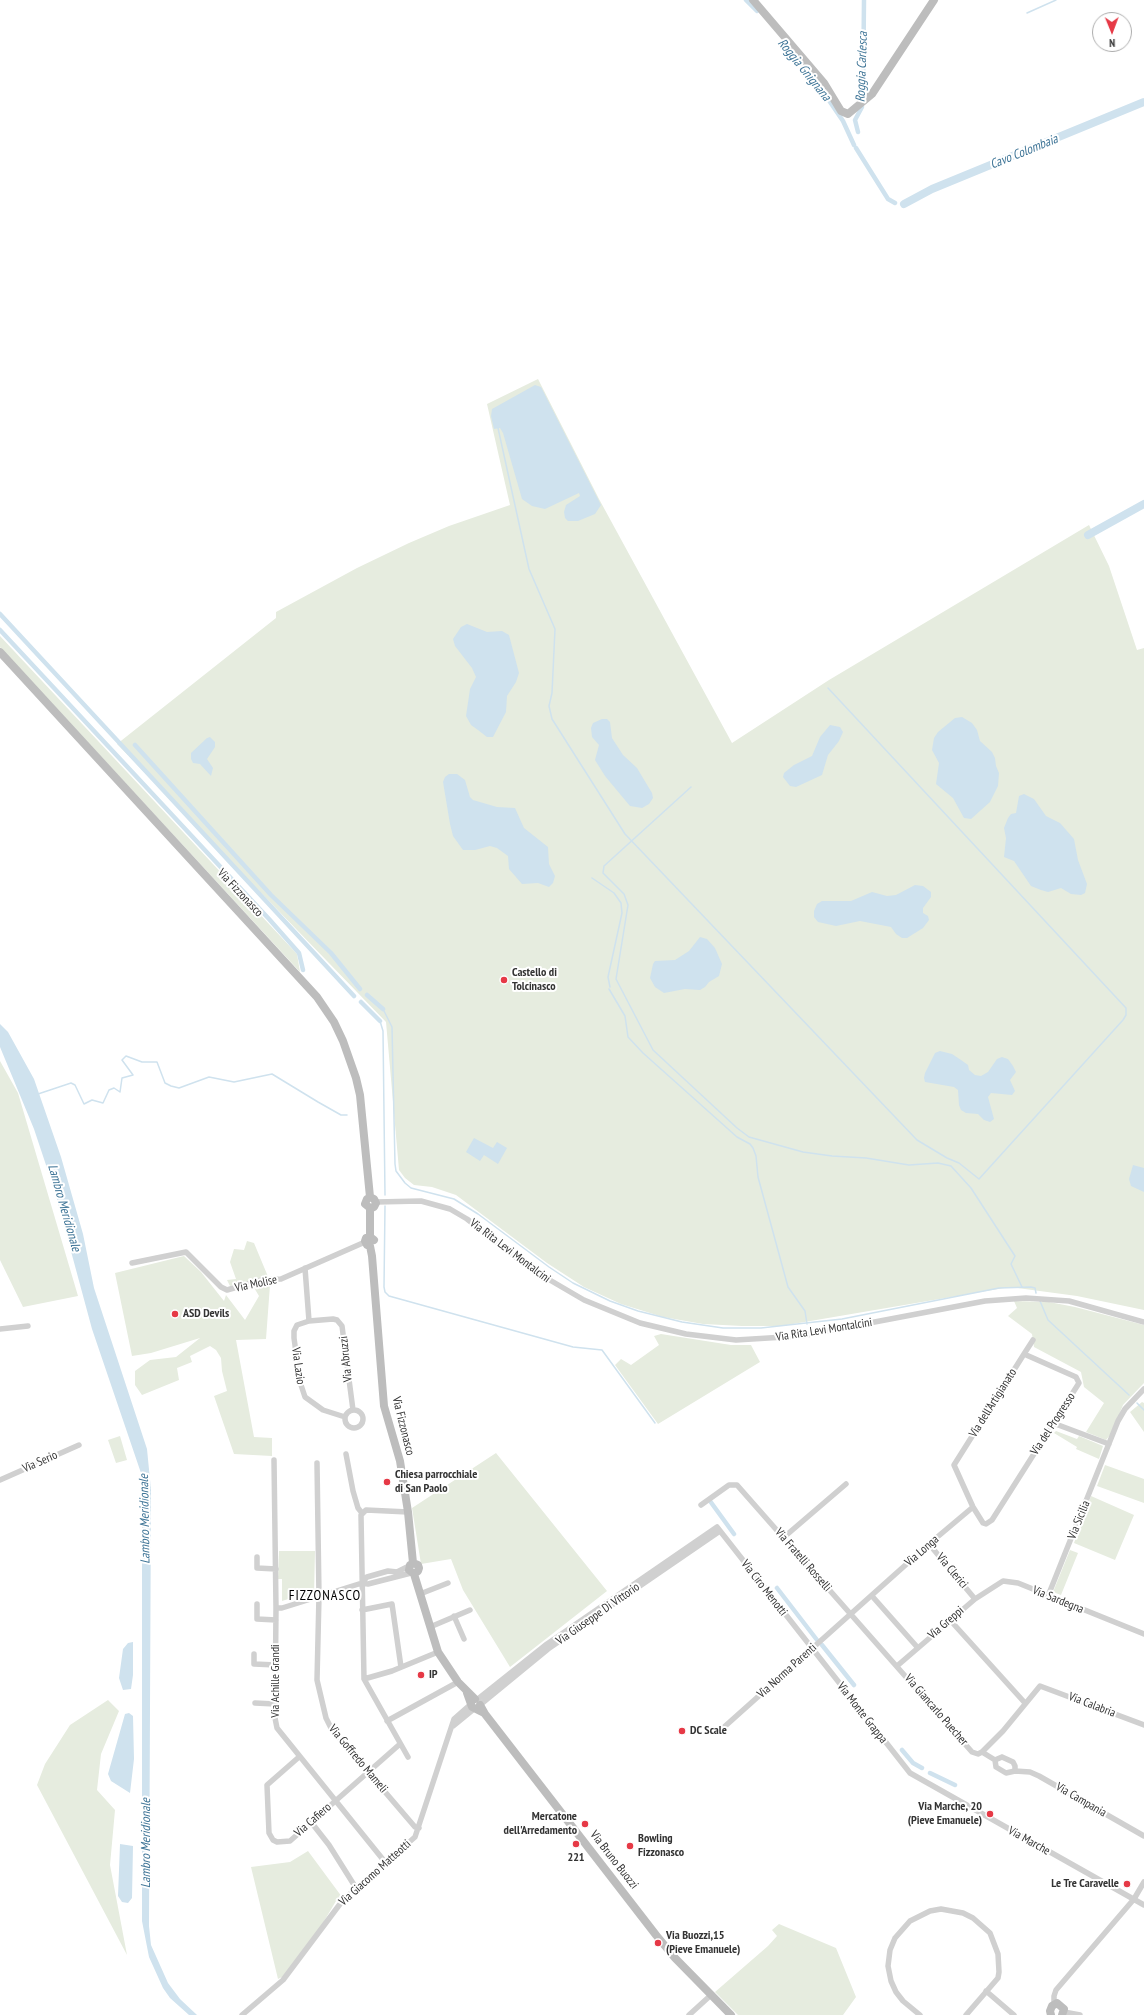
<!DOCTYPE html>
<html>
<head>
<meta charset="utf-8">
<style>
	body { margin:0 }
	#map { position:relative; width:1144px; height:2015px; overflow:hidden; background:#fff; font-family:"PT Sans Narrow",sans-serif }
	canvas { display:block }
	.north { position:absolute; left:1092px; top:12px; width:40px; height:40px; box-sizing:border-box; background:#fff; border:1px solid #adadad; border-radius:50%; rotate:179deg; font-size:11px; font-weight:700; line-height:16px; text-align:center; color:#333 }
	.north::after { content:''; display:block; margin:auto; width:14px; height:18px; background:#e63946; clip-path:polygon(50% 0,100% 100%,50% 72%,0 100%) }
</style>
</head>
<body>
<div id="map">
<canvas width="1144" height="2015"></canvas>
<div class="north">N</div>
</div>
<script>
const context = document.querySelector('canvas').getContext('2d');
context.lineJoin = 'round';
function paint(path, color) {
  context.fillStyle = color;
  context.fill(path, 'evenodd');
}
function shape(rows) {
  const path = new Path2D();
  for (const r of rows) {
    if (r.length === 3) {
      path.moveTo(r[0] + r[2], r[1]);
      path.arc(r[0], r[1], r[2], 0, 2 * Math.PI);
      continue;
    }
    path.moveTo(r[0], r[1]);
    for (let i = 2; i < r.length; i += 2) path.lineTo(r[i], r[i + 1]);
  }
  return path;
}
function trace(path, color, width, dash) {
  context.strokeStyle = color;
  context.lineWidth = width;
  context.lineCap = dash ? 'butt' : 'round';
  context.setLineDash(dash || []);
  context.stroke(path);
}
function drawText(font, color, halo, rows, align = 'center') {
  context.font = font + ' "PT Sans Narrow",sans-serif';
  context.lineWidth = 4;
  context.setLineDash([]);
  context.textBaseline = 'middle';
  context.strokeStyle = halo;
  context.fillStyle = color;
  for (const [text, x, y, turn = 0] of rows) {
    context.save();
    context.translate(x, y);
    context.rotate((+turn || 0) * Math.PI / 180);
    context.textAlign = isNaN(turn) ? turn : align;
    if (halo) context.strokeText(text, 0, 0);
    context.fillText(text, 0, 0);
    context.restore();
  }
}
const green = shape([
	[538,379,599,499,732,743,829,680,1089,525,1109,566,1137,650,1144,648,1144,1310,1077,1296,1010,1287,781,1326,742,1326,703,1324,663,1317,621,1304,584,1287,547,1263,456,1195,432,1187,414,1185,405,1178,399,1170,386,1022,117,744,276,618,276,612,357,568,409,543,449,526,510,505,487,404],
	[0,636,297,954,300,972,0,647],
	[0,1061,18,1093,78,1296,23,1307,0,1260],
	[247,1241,254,1243,269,1279,230,1286,227,1280,236,1279,230,1262,234,1249,244,1250],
	[184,1256,201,1272,224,1301,226,1295,245,1320,259,1296,253,1286,270,1285,266,1339,236,1340,254,1437,272,1438,272,1456,234,1454,214,1396,227,1391,222,1371,221,1358,216,1350,210,1346,190,1356,192,1362,177,1368,179,1380,142,1395,135,1385,135,1371,150,1360,176,1357,200,1338,151,1353,132,1356,115,1273],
	[1014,1301,1049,1302,1075,1307,1144,1325,1144,1383,1123,1405,1111,1434,1106,1440,1086,1432,1104,1403,1084,1387,1081,1372,1034,1347,1032,1334,1008,1316,1017,1308],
	[661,1334,731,1345,751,1345,760,1362,658,1424,615,1365,621,1359,631,1365,659,1345,654,1336],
	[1142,1402,1144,1403,1144,1432,1130,1412],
	[1056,1431,1077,1439,1079,1436,1103,1446,1099,1459,1076,1449,1077,1447,1054,1433],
	[120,1436,127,1460,116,1463,108,1440],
	[496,1453,607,1591,510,1667,463,1590,451,1559,421,1564,412,1508],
	[1105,1465,1144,1479,1144,1503,1097,1486],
	[1091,1496,1134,1515,1115,1560,1074,1543],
	[1070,1550,1078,1553,1061,1595,1053,1592],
	[279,1551,315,1551,314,1595,302,1599,301,1595,282,1601,282,1579,278,1579],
	[108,1700,119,1711,101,1754,97,1790,115,1810,110,1865,127,1955,37,1785,45,1764,70,1725],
	[308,1851,342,1897,336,1901,317,1933,284,1976,278,1979,251,1867,290,1862],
	[779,1924,836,1948,856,1997,843,2015,738,2015,715,1992,768,1946,777,1936,772,1930]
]);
const water = shape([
	[535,385,541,387,601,505,595,514,578,521,568,521,565,518,564,512,566,505,580,496,579,493,545,509,532,506,522,499,503,433,500,428,494,429,491,416,492,409],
	[467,624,487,632,502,631,509,635,519,673,516,682,507,696,506,712,493,737,487,737,478,730,471,725,466,716,470,689,476,677,472,668,455,646,453,639,461,627],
	[962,717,972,723,977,730,980,741,992,752,995,758,996,766,999,773,998,786,990,802,971,819,964,818,953,798,936,784,939,763,932,750,934,738,938,732,955,718],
	[602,719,607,719,610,722,612,738,623,755,637,768,652,793,653,798,649,804,642,808,630,806,605,776,595,760,599,745,592,737,591,728,593,723],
	[830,725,840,727,843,732,839,741,828,755,822,775,796,787,790,786,783,777,784,773,794,765,812,756,820,737],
	[210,737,215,742,215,747,207,759,213,768,211,776,200,764,193,763,191,759,191,753,207,738],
	[449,774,457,774,465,780,470,797,473,800,497,807,515,808,524,828,548,847,549,864,555,876,553,883,549,887,538,883,522,884,509,869,508,856,497,848,490,846,475,850,463,850,453,836,450,824,443,782,445,777],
	[1024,794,1034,799,1046,816,1060,823,1074,839,1078,860,1087,884,1085,893,1081,895,1071,894,1061,888,1048,892,1041,890,1031,886,1014,861,1004,857,1006,838,1004,828,1008,818,1011,814,1016,813,1019,796],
	[915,885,923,886,931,892,931,897,923,908,923,913,928,916,929,920,923,928,907,938,902,938,896,934,891,927,860,921,836,926,818,922,814,917,814,911,817,904,822,901,851,901,872,892,887,896,896,895],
	[700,937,707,939,715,948,722,964,719,976,709,982,705,987,700,990,685,989,664,993,655,987,650,978,653,964,655,961,675,960,689,951],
	[0,1024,8,1032,34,1079,61,1157,83,1234,94,1288,147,1449,151,1490,149,1926,151,1945,168,1983,180,1999,197,2015,189,2015,170,1998,163,1988,149,1957,142,1921,142,1476,92,1329,55,1192,34,1129,0,1047],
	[940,1051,952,1054,961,1060,968,1065,969,1070,975,1075,981,1076,988,1072,997,1059,1002,1057,1008,1059,1013,1066,1016,1072,1010,1080,1015,1091,1012,1095,991,1093,988,1097,994,1119,990,1122,984,1120,978,1114,966,1113,961,1110,959,1105,958,1090,954,1087,925,1082,924,1078,925,1073,935,1053],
	[474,1138,493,1148,497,1142,507,1148,498,1164,484,1155,480,1161,466,1152],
	[1133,1165,1144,1168,1144,1192,1131,1186,1129,1179],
	[133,1642,133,1675,131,1689,123,1690,119,1678,123,1649,128,1643],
	[129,1713,133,1716,134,1759,130,1793,111,1781,108,1774,125,1714],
	[120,1844,133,1846,132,1898,128,1903,122,1902,118,1896]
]);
const stream = shape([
	[1027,13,1056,0],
	[498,428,529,569,555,629,552,693,549,706,552,719,625,834,917,1140,947,1158,959,1163,979,1179,1123,1020,1126,1015,1126,1008,828,688],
	[691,787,604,866,603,873,624,894,628,905,616,979,653,1050,737,1128,749,1137,803,1152,832,1156,866,1158,909,1165,938,1163,951,1166,971,1188,1015,1256,1011,1264,1022,1287],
	[592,878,614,893,621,903,622,913,608,977,610,987],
	[609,989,625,1016,628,1037,643,1053,737,1137,750,1144,753,1148,756,1156,758,1177,788,1287,805,1311,807,1324],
	[383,1009,392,1027,395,1164,396,1171,405,1183,411,1188,454,1199,478,1214,549,1267,573,1283,610,1301,638,1311,682,1322,723,1328,761,1328,842,1319,999,1288,1031,1287,1035,1288,1036,1293],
	[380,1021,383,1031,385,1195],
	[38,1094,71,1083,75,1085,84,1104,92,1100,103,1103,109,1090,114,1088,120,1092,122,1078,133,1075,122,1060,126,1056,142,1062,157,1062,165,1083,171,1086,179,1088,209,1077,234,1082,272,1074,318,1102,341,1115,347,1115],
	[385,1206,384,1287,385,1292,389,1296,573,1347,602,1350,655,1423],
	[1040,1301,1048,1320,1129,1395],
	[1137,1403,1144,1410]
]);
const canal = shape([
	[746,0,757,11],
	[796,56,813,77,843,121,854,145],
	[858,132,855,120,862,107,861,101,863,96,864,0],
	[856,148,888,199,895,203],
	[0,614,354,996],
	[0,630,269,919,299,953,303,970],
	[135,745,271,895,331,953,360,989],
	[367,995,383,1009],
	[361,1002,380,1021],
	[710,1501,734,1534],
	[777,1588,817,1640],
	[822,1645,854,1685],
	[902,1750,913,1763,922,1768],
	[930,1773,955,1785]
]);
const river = shape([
	[904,204,932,189,1144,102],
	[1088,535,1144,504]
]);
const street = shape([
	[376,1202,421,1201,450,1209,467,1219,531,1269,584,1300,640,1323,686,1334,736,1340,801,1336,985,1301,1026,1298,1069,1301,1144,1322],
	[132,1263,186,1252,221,1287,227,1290,262,1280,281,1279,365,1242],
	[305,1268,309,1321],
	[0,1329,28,1326],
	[1024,1354,1076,1377,1079,1383,992,1520,986,1524,983,1523,973,1507,954,1465,1024,1354,1033,1340],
	[354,1419,9],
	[345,1417,323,1410,305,1397,300,1382,294,1338,294,1331,297,1325,309,1321,333,1319,337,1320,342,1326,353,1410],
	[1053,1423,1109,1444],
	[346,1454,353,1491,358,1508,362,1513],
	[274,1460,276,1608,275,1718,277,1728,385,1862],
	[317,1463,319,1596,317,1680,326,1718,331,1728,368,1772,415,1827,419,1828],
	[0,1480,79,1445],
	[701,1505,729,1485,737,1485,972,1752,978,1754,982,1752,1003,1731,1040,1686,1144,1725],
	[408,1512,366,1510,361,1515,364,1679,408,1757],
	[783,1538,846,1484],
	[929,1544,975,1599],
	[257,1557,257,1568,276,1569],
	[409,1566,397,1572,388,1571,367,1577,362,1583,368,1584,411,1573],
	[420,1594,448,1583],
	[872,1596,918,1648],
	[1048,1596,1118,1421,1125,1409,1144,1389],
	[257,1604,257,1619,276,1620],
	[276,1608,282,1608,362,1583],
	[362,1610,392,1604,401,1667],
	[454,1616,464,1639],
	[950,1620,1025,1703],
	[430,1627,470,1610],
	[254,1654,254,1664,276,1665],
	[897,1666,975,1599,1003,1581,1018,1583,1144,1634],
	[364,1679,392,1671,438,1652],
	[478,1699,547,1644,717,1527,910,1773,1144,1905],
	[255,1703,275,1704],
	[481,1704,548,1649,720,1531],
	[387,1721,458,1682],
	[453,1726,475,1708],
	[723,1728,929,1544,973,1507],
	[982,1752,995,1760],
	[299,1757,267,1785,269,1833,273,1840,277,1842,290,1841,400,1744],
	[1002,1757,1013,1762,1015,1766,1015,1771,1006,1773,996,1767,995,1760,1002,1757],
	[1015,1771,1030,1772,1039,1776,1144,1836],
	[311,1822,329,1845,356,1888],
	[986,1991,1014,2015],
	[1054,2004,1054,1996,1056,1990,1134,1899,1144,1882],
	[1064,2012,1080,2015],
	[242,2015,283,1980,343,1900,415,1837,454,1719,471,1704],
	[689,2015,711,1995],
	[920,2015,903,2001,896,1992,891,1981,888,1966,890,1950,895,1938,910,1921,930,1911,941,1909,963,1913,973,1918,990,1933,998,1954,999,1972,998,1978,966,2015]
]);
const secondary = shape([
	[753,0,824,83,841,111,848,114,872,94,934,0],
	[0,652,317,997,334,1022,343,1041,356,1078,360,1095,370,1197],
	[370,1197,374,1199,376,1203,374,1207,370,1208],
	[370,1197,367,1199,365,1204,370,1208],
	[370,1208,370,1237,374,1240],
	[370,1237,366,1238,365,1241,367,1245,370,1246,372,1256,384,1406,400,1461,408,1512,413,1563],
	[413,1563,410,1565,409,1570,414,1574,438,1652,458,1682,475,1699],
	[413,1563,418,1565,419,1568,418,1571,414,1574],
	[467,1693,472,1707,484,1713],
	[480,1705,485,1714,656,1935,675,1958,731,2015],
	[1051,2015,1050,2011,1052,2006,1057,2003,1064,2009,1062,2015]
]);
const markers = [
	[504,980,4,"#e63946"],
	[175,1314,4,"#e63946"],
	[387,1482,4,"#e63946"],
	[421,1675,4,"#e63946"],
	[682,1731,4,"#e63946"],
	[990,1814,4,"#e63946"],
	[585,1824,4,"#e63946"],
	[576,1844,4,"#e63946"],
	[630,1846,4,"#e63946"],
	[1127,1884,4,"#e63946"],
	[658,1943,4,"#e63946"]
];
const streetNames = [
	["Via Fizzonasco",240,893,47],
	["Via Rita Levi Montalcini",510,1251,37],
	["Via Molise",256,1284,-12],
	["Via Rita Levi Montalcini",824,1330,-9],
	["Via Abruzzi",346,1359,-96],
	["Via Lazio",298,1366,82],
	["Via dell'Artigianato",993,1403,-58],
	["Via del Progresso",1053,1424,-57],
	["Via Fizzonasco",403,1426,76],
	["Via Serio",40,1462,-24],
	["Via Sicilia",1079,1520,-68],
	["Via Longa",922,1551,-41],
	["Via Fratelli Rosselli",803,1560,49],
	["Via Clerici",952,1571,50],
	["Via Ciro Menotti",764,1588,52],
	["Via Sardegna",1058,1600,22],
	["Via Giuseppe Di Vittorio",598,1614,-35],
	["Via Greppi",946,1623,-41],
	["Via Norma Parenti",787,1671,-42],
	["Via Achille Grandi",276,1681,-90],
	["Via Calabria",1092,1705,21],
	["Via Giancarlo Puecher",936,1710,49],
	["Via Monte Grappa",862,1713,52],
	["Via Goffredo Mameli",358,1759,50],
	["Via Campania",1081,1800,30],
	["Via Cafiero",313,1820,-41],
	["Via Marche",1029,1841,29],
	["Via Bruno Buozzi",614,1860,52],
	["Via Giacomo Matteotti",375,1873,-42]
];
const poiNames = [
	["Castello di",512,973],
	["Tolcinasco",512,987],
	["ASD Devils",183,1314],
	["Chiesa parrocchiale",395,1475],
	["di San Paolo",395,1489],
	["IP",429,1675],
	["DC Scale",690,1731],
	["Via Marche, 20",982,1807,"right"],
	["(Pieve Emanuele)",982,1821,"right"],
	["Mercatone",577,1817,"right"],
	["dell'Arredamento",577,1831,"right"],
	["Bowling",638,1839],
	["Fizzonasco",638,1853],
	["221",576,1858,"center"],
	["Le Tre Caravelle",1119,1884,"right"],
	["Via Buozzi,15",666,1936],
	["(Pieve Emanuele)",666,1950]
];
const waterNames = [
	["Roggia Carlesca",862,67,-88],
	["Roggia Gnignana",804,70,51],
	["Cavo Colombaia",1024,152,-22],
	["Lambro Meridionale",64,1208,74],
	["Lambro Meridionale",145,1519,-91],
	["Lambro Meridionale",146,1843,-90]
];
const quarterNames = [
	["FIZZONASCO",325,1596]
];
paint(green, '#e6ecdf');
paint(water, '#cfe2ee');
trace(stream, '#cfe2ee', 1.5);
trace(canal, '#cfe2ee', 4.5);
trace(river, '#cfe2ee', 8);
trace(street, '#d0d0d0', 5.5);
trace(secondary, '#bdbdbd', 8);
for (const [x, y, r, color] of markers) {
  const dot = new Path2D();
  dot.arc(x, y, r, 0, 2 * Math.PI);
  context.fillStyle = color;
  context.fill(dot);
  trace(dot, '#fff', 1.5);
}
drawText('12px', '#333', '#fff', streetNames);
drawText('bold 12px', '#333', '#fff', poiNames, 'left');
drawText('italic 13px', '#3f7597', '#fff', waterNames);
context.letterSpacing = '1px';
drawText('14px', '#000', '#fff', quarterNames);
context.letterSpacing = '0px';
</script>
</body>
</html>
